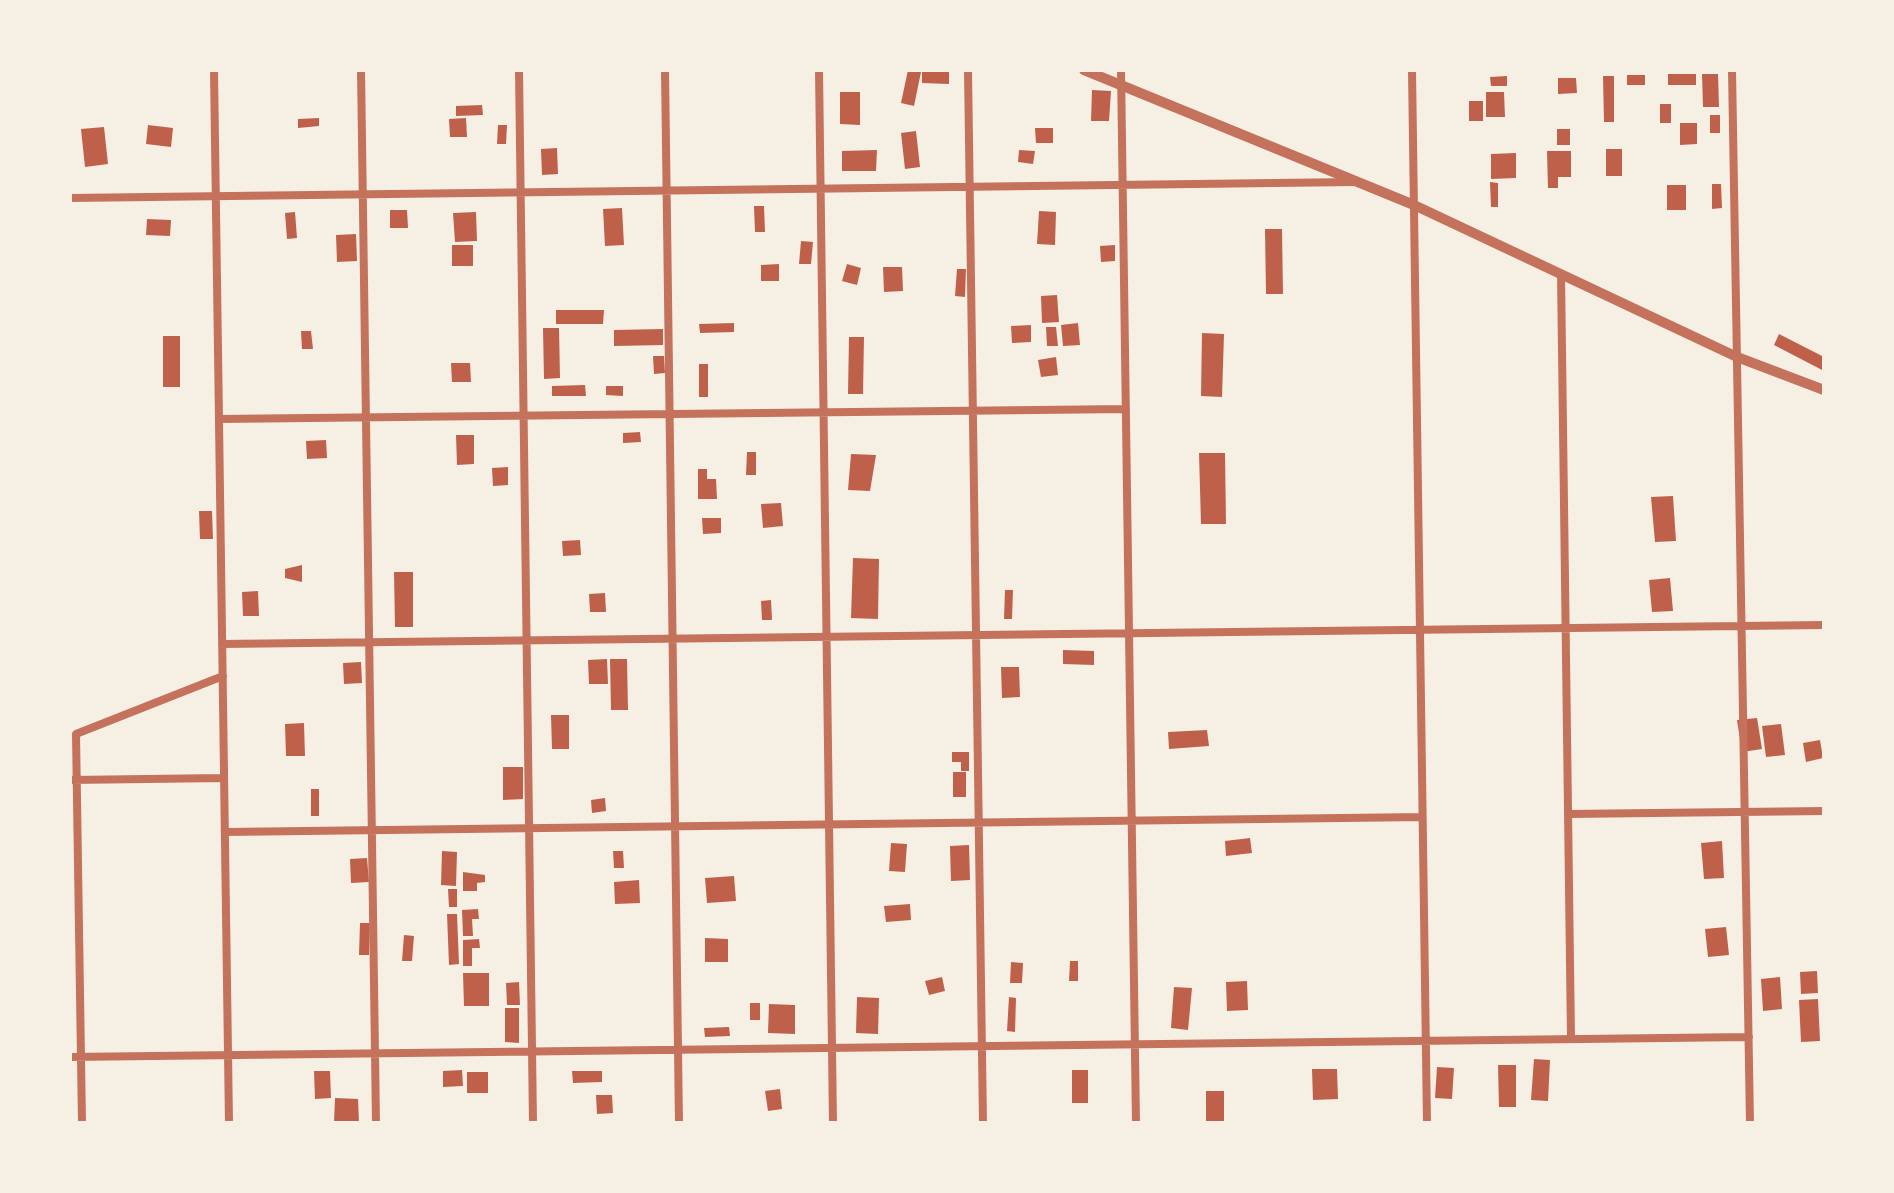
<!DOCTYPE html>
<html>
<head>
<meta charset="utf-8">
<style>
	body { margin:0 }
	#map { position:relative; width:1894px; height:1193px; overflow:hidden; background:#f6efe4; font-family:Rubik,sans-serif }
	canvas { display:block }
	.frame { position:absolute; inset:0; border:72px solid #f6efe4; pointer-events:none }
</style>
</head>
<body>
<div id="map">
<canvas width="1894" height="1193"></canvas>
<div class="frame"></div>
</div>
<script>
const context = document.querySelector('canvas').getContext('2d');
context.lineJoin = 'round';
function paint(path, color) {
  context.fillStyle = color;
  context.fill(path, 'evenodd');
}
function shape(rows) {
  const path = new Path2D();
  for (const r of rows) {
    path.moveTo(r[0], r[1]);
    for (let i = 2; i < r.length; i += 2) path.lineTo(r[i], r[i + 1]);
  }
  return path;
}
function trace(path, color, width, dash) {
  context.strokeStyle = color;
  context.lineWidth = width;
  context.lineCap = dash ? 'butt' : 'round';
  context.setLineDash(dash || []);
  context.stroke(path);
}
const building = shape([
	[908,70,921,72,914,106,901,103],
	[922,70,949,70,949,84,922,83],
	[1668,74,1696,74,1696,85,1668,85],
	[1702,74,1718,74,1719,107,1703,107],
	[1627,75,1645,75,1645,85,1627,85],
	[1507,76,1507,86,1491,86,1490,77],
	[1603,76,1614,76,1614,122,1604,122],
	[1558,78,1576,78,1577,93,1558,94],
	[1092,90,1111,91,1109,121,1091,121],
	[840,92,860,92,860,125,840,124],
	[1486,92,1504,92,1505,117,1486,117],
	[1469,101,1483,101,1483,121,1469,121],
	[1660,104,1671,104,1671,123,1660,123],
	[482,105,483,115,456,116,456,106],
	[1710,115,1720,115,1720,133,1710,133],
	[319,118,319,126,298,128,298,119],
	[466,118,467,137,450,137,449,119],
	[1680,123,1697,123,1697,144,1680,145],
	[148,125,173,128,171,147,146,144],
	[498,125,507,125,506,144,497,144],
	[104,127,108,164,85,167,81,129],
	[1035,128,1053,128,1053,143,1036,143],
	[1557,129,1570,129,1570,145,1557,145],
	[916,131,920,167,905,169,901,133],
	[557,148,558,174,542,175,541,149],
	[1606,149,1622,149,1622,176,1606,176],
	[877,150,876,171,842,171,842,151],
	[1019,150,1035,151,1033,164,1018,162],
	[1547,151,1571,151,1571,177,1558,177,1558,188,1548,188],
	[1516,153,1516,178,1491,179,1491,154],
	[1490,182,1498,183,1498,207,1491,207],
	[1712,184,1721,184,1722,208,1712,209],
	[1667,185,1686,185,1686,210,1667,210],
	[754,206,764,206,765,232,755,232],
	[622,208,624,245,605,246,603,209],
	[390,210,407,210,408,228,390,228],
	[1039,211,1056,212,1055,245,1037,244],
	[295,212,297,238,287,239,285,213],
	[476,212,477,241,455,242,453,213],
	[147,219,171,220,170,236,146,235],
	[1265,229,1282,229,1283,294,1266,294],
	[356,234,357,261,337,262,336,235],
	[801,241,813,242,811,264,799,264],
	[452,245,473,245,473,266,452,266],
	[1115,245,1115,261,1101,262,1100,246],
	[779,264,779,281,761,281,761,265],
	[847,264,861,268,857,285,842,281],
	[883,267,902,267,903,291,884,292],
	[957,269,966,269,965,297,955,296],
	[1057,295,1059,322,1042,323,1041,296],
	[556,310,604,310,603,324,556,324],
	[734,323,734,332,700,333,699,324],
	[1078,323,1080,345,1063,346,1061,325],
	[1031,325,1031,342,1012,343,1011,326],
	[1046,327,1056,327,1058,346,1047,346],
	[543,328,559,328,560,378,544,379],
	[663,329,663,345,614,346,614,330],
	[301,331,311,331,313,349,302,349],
	[1202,333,1224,334,1222,397,1201,396],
	[1779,334,1824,357,1824,371,1774,345],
	[163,336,180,336,180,387,163,387],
	[849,337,864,337,863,394,848,394],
	[653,356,664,356,665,373,654,374],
	[1056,357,1058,375,1041,377,1038,360],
	[451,363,470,363,471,382,452,382],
	[699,364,708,364,708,397,699,397],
	[585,385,586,396,552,396,552,386],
	[606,386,623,386,623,396,606,395],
	[640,432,641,442,623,443,623,433],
	[456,435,474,435,474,464,457,465],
	[326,440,327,458,307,459,306,441],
	[747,452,756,452,756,475,746,475],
	[1199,453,1225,453,1226,524,1201,524],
	[851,454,876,455,870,491,848,490],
	[508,467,508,485,493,486,492,468],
	[698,469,707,469,707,479,716,479,717,499,698,499],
	[1673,496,1676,541,1655,542,1651,497],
	[781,503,783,526,763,528,761,504],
	[199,511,212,511,213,539,200,539],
	[702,518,721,518,721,533,703,534],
	[580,540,581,555,563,556,562,541],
	[853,558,879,559,878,619,851,618],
	[302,565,302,582,285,578,285,569],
	[394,572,413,572,413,627,395,627],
	[1670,578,1673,611,1652,612,1649,580],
	[1005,590,1013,590,1012,619,1004,619],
	[258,591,259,616,243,616,242,592],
	[605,593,606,612,590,612,589,594],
	[771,600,772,620,762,620,761,601],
	[1063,650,1094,651,1094,665,1063,664],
	[607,659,608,684,589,684,588,660],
	[610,659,627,659,628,710,611,710],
	[361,662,362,683,344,684,343,663],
	[1001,667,1019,667,1020,697,1002,698],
	[551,715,569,715,569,749,552,749],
	[1757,718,1762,749,1742,752,1737,720],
	[304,723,305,756,286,756,285,724],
	[1781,724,1785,755,1766,757,1762,726],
	[1207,730,1209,746,1169,749,1168,732],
	[1820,740,1823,758,1806,762,1803,743],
	[952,752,969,752,969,771,961,771,961,762,952,762],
	[503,767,523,767,523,799,503,800],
	[953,772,966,772,966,797,953,797],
	[311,789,319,789,319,816,311,816],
	[605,798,606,811,592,813,591,800],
	[1250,838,1252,853,1226,856,1225,841],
	[1722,841,1724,878,1704,879,1701,843],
	[891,843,907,844,905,872,889,871],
	[969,845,970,880,951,881,950,846],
	[442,851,457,852,456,886,441,885],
	[613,851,623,851,624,868,614,868],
	[367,858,369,882,351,883,350,859],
	[463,872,485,875,485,882,477,883,477,891,463,891],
	[734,876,736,901,707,903,705,878],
	[639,880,640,903,615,904,614,882],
	[448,889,457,889,457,907,449,907],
	[910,904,911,920,886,922,884,906],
	[478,909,479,919,472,919,473,936,463,936,462,910],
	[447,914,457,914,459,964,449,965],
	[360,923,370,923,369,955,359,955],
	[1726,927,1729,955,1708,957,1705,929],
	[404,935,414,936,412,961,402,961],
	[705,938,728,939,728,962,705,962],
	[479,939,480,948,472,948,472,966,463,966,463,940],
	[1070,961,1078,961,1078,981,1069,981],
	[1011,962,1023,963,1022,983,1010,983],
	[1817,971,1818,993,1801,994,1800,972],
	[463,973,489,973,489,1006,464,1006],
	[942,977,945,991,929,995,925,981],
	[1780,977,1782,1009,1763,1011,1761,979],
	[1247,981,1248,1010,1227,1011,1226,982],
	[519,982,520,1005,507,1005,506,983],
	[1174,987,1192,988,1188,1030,1171,1028],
	[857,997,879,998,878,1034,856,1033],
	[1009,997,1016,998,1015,1032,1007,1031],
	[1818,999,1820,1041,1801,1042,1799,1000],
	[750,1003,760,1003,760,1020,750,1020],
	[769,1004,795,1005,795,1034,768,1033],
	[505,1008,519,1008,519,1043,505,1042],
	[729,1027,730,1036,705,1037,704,1028],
	[1534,1059,1550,1060,1548,1101,1531,1100],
	[1498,1065,1516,1065,1516,1107,1499,1107],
	[1437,1067,1454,1068,1452,1099,1435,1098],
	[1312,1069,1337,1069,1338,1099,1313,1100],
	[462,1070,463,1086,443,1087,443,1071],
	[1072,1070,1088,1070,1088,1103,1072,1103],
	[314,1071,330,1071,331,1098,315,1099],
	[572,1071,602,1071,602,1082,573,1083],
	[467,1072,488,1072,488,1093,467,1093],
	[780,1089,782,1109,768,1111,765,1091],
	[1206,1091,1224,1091,1224,1123,1206,1123],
	[596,1095,612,1095,613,1113,597,1114],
	[335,1098,358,1099,359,1123,334,1123]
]);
const minor = shape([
	[214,70,229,1123],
	[361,70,376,1123],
	[519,70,533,1123],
	[665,70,679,1123],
	[819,70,833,1123],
	[968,70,983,1123],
	[1121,70,1136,1123],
	[1412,70,1427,1123],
	[1732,70,1750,1123],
	[70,198,1355,182],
	[1561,274,1571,1039],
	[219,419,1126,409],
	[222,644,1824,625],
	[70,780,224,778],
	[1568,814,1824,811],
	[225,832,1422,817],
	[70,1057,1749,1037],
	[82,1123,76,734,223,676]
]);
const tertiary = shape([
	[1084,70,1414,205,1737,357,1824,390]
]);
paint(building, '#bf614a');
trace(minor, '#c5725c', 8);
trace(tertiary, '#c5725c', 10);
</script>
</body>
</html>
